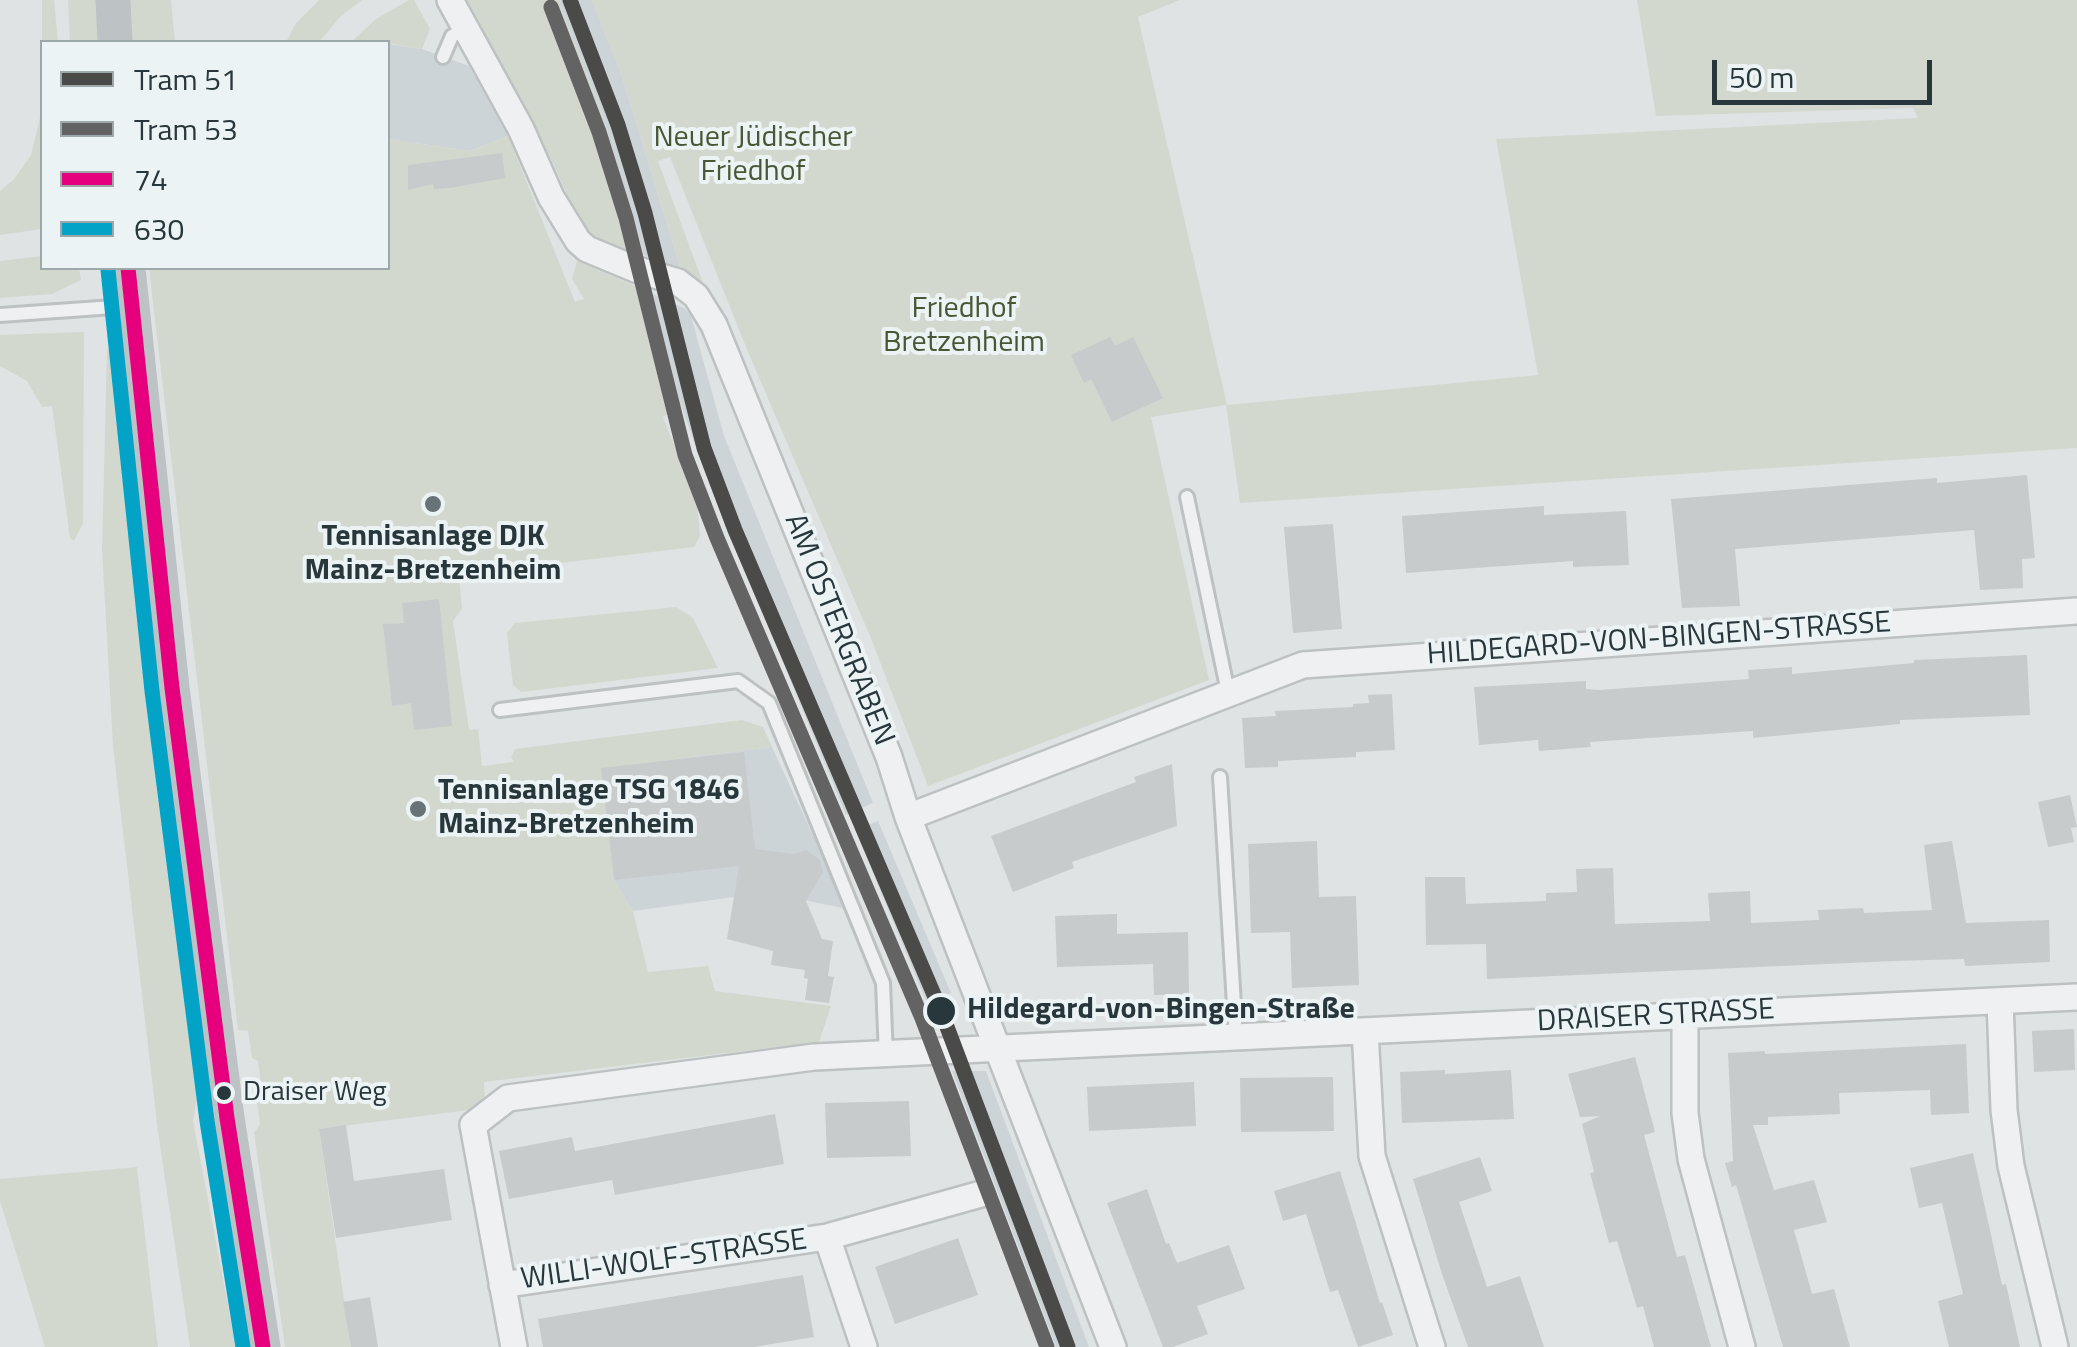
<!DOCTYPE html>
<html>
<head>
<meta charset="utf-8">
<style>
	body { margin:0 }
	#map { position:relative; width:2077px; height:1347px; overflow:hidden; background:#dfe3e4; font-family:"Titillium Web",sans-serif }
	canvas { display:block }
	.legend { position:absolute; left:40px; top:40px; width:350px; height:230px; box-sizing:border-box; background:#ecf3f4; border:2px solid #9da8aa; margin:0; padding:12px 18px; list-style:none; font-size:30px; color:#27373c }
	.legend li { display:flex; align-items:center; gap:20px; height:50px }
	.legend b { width:50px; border:2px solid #9da8aa }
	.scale { position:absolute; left:1712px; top:60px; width:220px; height:45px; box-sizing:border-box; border:5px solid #27373c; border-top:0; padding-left:12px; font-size:30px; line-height:35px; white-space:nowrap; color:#27373c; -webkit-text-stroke:8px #ecf3f4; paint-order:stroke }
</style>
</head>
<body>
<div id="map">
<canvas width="2077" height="1347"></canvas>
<ul class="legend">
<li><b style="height:12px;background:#4a4a49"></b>Tram 51</li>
<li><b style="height:12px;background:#646363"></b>Tram 53</li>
<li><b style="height:12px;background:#e6007e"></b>74</li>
<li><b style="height:12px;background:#02a3c7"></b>630</li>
</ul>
<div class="scale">50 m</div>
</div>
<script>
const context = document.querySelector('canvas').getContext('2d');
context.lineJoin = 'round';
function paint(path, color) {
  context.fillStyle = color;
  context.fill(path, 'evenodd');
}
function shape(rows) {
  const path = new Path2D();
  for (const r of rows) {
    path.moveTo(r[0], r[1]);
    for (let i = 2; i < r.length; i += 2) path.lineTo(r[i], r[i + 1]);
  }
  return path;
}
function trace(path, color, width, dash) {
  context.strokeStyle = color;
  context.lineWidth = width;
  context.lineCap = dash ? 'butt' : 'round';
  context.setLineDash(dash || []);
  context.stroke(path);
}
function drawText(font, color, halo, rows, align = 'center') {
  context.font = font + ' "Titillium Web",sans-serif';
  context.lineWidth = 8;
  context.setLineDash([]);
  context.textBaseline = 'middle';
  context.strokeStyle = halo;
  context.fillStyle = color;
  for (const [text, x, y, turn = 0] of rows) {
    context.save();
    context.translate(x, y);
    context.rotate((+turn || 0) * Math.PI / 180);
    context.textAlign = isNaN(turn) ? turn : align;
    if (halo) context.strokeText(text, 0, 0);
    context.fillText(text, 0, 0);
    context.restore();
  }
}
const built = shape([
	[558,0,592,0,622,76,681,270,644,255,602,114],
	[388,44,422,49,469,66,508,136,470,151,388,139],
	[651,293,684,308,691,316,724,436,873,803,846,815,709,483,681,405],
	[772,747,847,909,736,886,734,897,633,911,614,880,601,768],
	[878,821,951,993,927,1003,855,830],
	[952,1071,986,1071,1089,1347,1056,1347]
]);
const green = shape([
	[42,0,54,0,58,42,42,42,42,96],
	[68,0,96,0,98,42,70,42],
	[127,0,171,0,175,42,131,42],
	[319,0,362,0,341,16,319,42,286,42,296,23],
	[409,0,414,0,430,29,422,49,367,40,351,42,376,19],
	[466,0,558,0,602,114,644,255,605,242,589,232,577,218,554,165],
	[591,0,1180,0,1138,17,1227,405,1538,375,1496,139,1918,118,1913,108,1656,116,1637,0,2077,0,2077,448,1240,503,1226,405,1151,417,1209,680,928,786,870,636,748,352,670,157,658,161,703,283,681,270,622,76],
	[42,109,42,229,0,235,0,191,14,179,31,155],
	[508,136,575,302,584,299,572,279,577,261,651,293,681,405,663,417,697,503,700,536,694,547,459,575,462,609,453,621,469,730,478,729,482,766,514,762,511,757,515,749,742,720,763,727,772,747,602,768,614,880,633,911,648,972,708,966,715,991,831,1006,819,1042,484,1082,485,1108,319,1129,351,1347,285,1347,254,1133,260,1124,257,1102,263,1101,258,1061,252,1058,248,1031,238,1030,149,268,388,268,388,139,470,151],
	[42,256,42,268,79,268,81,280,52,294,0,298,0,261],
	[84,332,83,523,74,541,70,538,52,406,42,407,27,381,0,366,0,335],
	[107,348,117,368,128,435,156,743,197,1099,193,1121,236,1347,190,1347,158,1132,113,746,102,550],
	[676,607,693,618,718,668,521,692,513,685,507,633,515,623],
	[137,1167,158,1347,45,1347,0,1201,0,1179]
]);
const building = shape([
	[502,153,505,178,450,188,434,189,433,184,408,190,408,165],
	[1110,337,1115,346,1133,337,1163,398,1112,422,1091,379,1084,383,1071,355],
	[2027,475,2035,558,2022,559,2023,588,1980,590,1974,530,1735,549,1740,606,1682,608,1671,499,1937,478,1937,483],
	[1544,506,1544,515,1626,511,1629,565,1573,567,1573,561,1406,573,1402,516],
	[1333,524,1342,629,1293,633,1284,527],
	[439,599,452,726,414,730,411,703,392,706,383,624,404,623,402,603],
	[2027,655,2030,715,1900,720,1900,724,1753,738,1753,731,1590,742,1591,747,1539,751,1538,740,1479,745,1474,687,1586,681,1586,689,1599,690,1749,679,1748,670,1792,667,1792,674,1914,663,1914,660],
	[1392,694,1395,750,1356,752,1356,757,1278,761,1278,767,1245,768,1242,718,1276,716,1275,711,1353,707,1353,704,1369,703,1368,695],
	[744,752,755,849,794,854,806,850,820,860,823,872,806,901,822,939,833,941,828,976,834,977,829,1003,805,1000,808,979,804,978,805,970,771,965,773,951,727,939,739,866,614,880,601,768],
	[1172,764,1177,826,1072,862,1074,868,1013,892,991,836,1136,782,1134,777],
	[2070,795,2077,827,2071,828,2074,842,2048,847,2038,802],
	[1317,841,1319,897,1356,896,1359,985,1292,988,1290,932,1251,933,1248,844],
	[1952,841,1966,923,2049,920,2050,962,1965,966,1964,959,1894,961,1487,979,1486,944,1426,945,1425,877,1465,877,1466,904,1546,901,1546,893,1577,892,1576,869,1613,868,1615,924,1710,921,1708,893,1750,891,1751,923,1819,920,1818,910,1863,908,1864,913,1932,910,1924,845],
	[1117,914,1117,934,1188,932,1189,994,1154,995,1153,964,1057,967,1055,916],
	[2074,1029,2075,1070,2034,1072,2032,1031],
	[1966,1044,1969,1113,1931,1115,1930,1090,1839,1093,1840,1114,1768,1117,1768,1125,1753,1125,1774,1190,1814,1180,1827,1222,1794,1230,1812,1294,1834,1289,1850,1347,1783,1347,1736,1185,1732,1187,1725,1163,1733,1161,1728,1053,1765,1051,1765,1054],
	[1635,1057,1655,1132,1644,1135,1677,1257,1685,1255,1711,1347,1654,1347,1643,1306,1637,1308,1617,1241,1609,1243,1590,1173,1594,1172,1582,1124,1600,1116,1580,1117,1568,1074],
	[1445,1070,1445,1074,1511,1070,1514,1119,1402,1123,1400,1072],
	[1333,1077,1334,1131,1241,1132,1240,1078],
	[1194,1082,1196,1126,1089,1131,1087,1087],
	[909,1101,911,1156,827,1158,825,1103],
	[775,1114,784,1164,615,1195,612,1180,509,1199,499,1151,572,1137,575,1151],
	[346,1125,354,1181,444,1169,452,1220,336,1238,319,1129],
	[1973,1153,2002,1285,2006,1284,2020,1347,1949,1347,1938,1301,1963,1294,1942,1203,1919,1208,1910,1168],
	[1480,1157,1492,1191,1459,1202,1487,1287,1520,1276,1544,1347,1468,1347,1442,1274,1413,1179],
	[1340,1171,1380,1303,1382,1302,1393,1335,1358,1347,1338,1290,1330,1292,1306,1214,1283,1221,1274,1191],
	[1147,1189,1166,1244,1169,1243,1177,1263,1229,1245,1245,1289,1197,1306,1208,1334,1173,1347,1163,1347,1107,1203],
	[958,1238,978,1295,895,1324,875,1267],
	[803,1275,814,1337,754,1347,543,1347,538,1319],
	[370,1297,378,1347,351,1347,343,1302]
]);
const lane = shape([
	[443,57,452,36,465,29],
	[0,315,128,306],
	[1187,497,1228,692],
	[500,710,738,681,769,703,883,983,886,1056],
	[1220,777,1236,1037]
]);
const street = shape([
	[450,0,521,129,551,197,578,241,587,249,635,269,678,282,696,296,714,325,889,757,908,817,1113,1347],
	[908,817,1303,665,2077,611],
	[2000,1001,2004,1110,2011,1166,2055,1347],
	[1685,1016,1685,1113,1691,1159,1742,1347],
	[1365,1031,1372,1156,1432,1347],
	[827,1237,864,1347],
	[502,1285,827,1237,981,1194],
	[514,1347,473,1125,508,1098,814,1057,2077,997]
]);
const secondary = shape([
	[113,0,115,42],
	[128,268,172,688,227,1118,263,1347]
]);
const bus1 = shape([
	[128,268,172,688,227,1118,263,1347]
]);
const bus2 = shape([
	[108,270,152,691,207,1121,243,1347]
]);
const tram1 = shape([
	[570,0,618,125,645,213,704,448,735,530,941,1011,1068,1347]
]);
const tram2 = shape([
	[551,7,599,132,626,218,685,455,717,538,922,1018,1047,1347]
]);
const markers = [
	[433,504,10,"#677377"],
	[418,809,10,"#677377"],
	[941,1011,16,"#27373c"],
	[224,1093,9,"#27373c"]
];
const busNames = [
	["Draiser Weg",243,1093]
];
const parkNames = [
	["Neuer Jüdischer",753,139],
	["Friedhof",753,173],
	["Friedhof",964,310],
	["Bretzenheim",964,344]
];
const poiNames = [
	["Tennisanlage DJK",433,538],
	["Mainz-Bretzenheim",433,572],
	["Tennisanlage TSG 1846",438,792,"left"],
	["Mainz-Bretzenheim",438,826,"left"]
];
const streetNames = [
	["AM OSTERGRABEN",838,630,68],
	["HILDEGARD-VON-BINGEN-STRASSE",1659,640,-4],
	["DRAISER STRASSE",1656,1017,-3],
	["WILLI-WOLF-STRASSE",664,1261,-8]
];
const stopNames = [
	["Hildegard-von-Bingen-Straße",967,1011]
];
paint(built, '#cdd4d7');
paint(green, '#d3d8cf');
paint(building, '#c7cbcc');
trace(lane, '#bdc1c2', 18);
trace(street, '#bdc1c2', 30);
trace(lane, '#eef0f1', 12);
trace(street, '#eef0f1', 25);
trace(secondary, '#bdc2c4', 35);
trace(bus1, '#e6007e', 15);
trace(bus2, '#02a3c7', 15);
trace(tram1, '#4a4a49', 15);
trace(tram2, '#646363', 15);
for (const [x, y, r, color] of markers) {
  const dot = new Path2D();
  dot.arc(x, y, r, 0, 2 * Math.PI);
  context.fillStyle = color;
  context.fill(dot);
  trace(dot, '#ecf3f4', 4);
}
drawText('28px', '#27373c', '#ecf3f4', busNames, 'left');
drawText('30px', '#4a5735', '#ecf3f4', parkNames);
drawText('bold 30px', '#27373c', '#ecf3f4', poiNames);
drawText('30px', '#27373c', '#ecf3f4', streetNames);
drawText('bold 30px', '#27373c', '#ecf3f4', stopNames, 'left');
</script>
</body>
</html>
